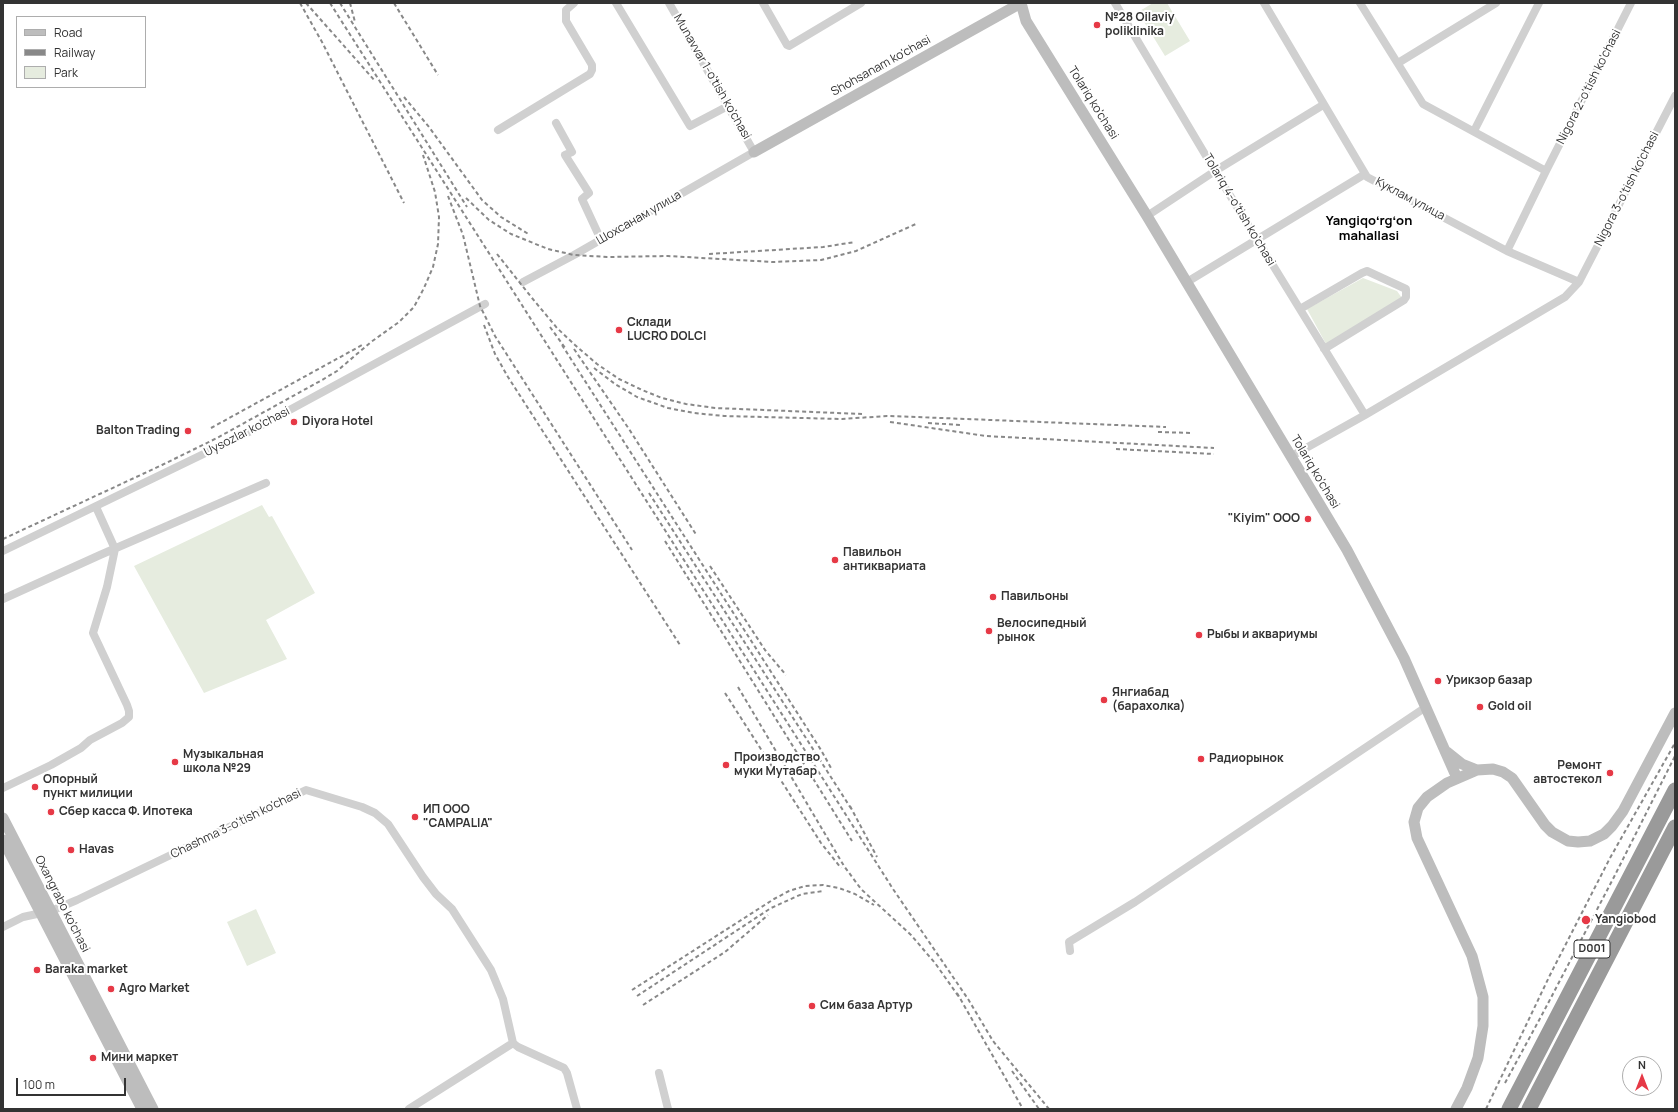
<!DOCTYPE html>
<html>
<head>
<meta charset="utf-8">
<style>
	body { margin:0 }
	#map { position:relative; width:1678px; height:1112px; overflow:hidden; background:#fff; font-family:Manrope,sans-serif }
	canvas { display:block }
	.frame { position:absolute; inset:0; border:4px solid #333; pointer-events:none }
	.legend { position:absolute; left:16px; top:16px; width:130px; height:72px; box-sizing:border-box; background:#fff; border:1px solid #adadad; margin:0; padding:5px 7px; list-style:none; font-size:12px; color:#333 }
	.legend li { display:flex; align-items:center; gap:8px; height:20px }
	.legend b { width:20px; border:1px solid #adadad }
	.north { position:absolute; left:1622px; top:1056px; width:40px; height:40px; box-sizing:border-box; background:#fff; border:1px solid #adadad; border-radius:50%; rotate:0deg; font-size:11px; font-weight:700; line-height:16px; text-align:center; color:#333 }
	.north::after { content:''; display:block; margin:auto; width:14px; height:18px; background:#e63946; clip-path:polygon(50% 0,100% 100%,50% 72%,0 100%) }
	.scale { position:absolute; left:16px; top:1078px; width:110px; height:18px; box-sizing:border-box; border:2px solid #333; border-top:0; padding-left:5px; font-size:12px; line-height:14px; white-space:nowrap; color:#333; -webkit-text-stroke:3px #fff; paint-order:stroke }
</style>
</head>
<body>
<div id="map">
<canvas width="1678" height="1112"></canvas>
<div class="frame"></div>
<ul class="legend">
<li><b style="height:5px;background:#bdbdbd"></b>Road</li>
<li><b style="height:5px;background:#888"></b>Railway</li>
<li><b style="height:11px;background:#e6ecdf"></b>Park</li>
</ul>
<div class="north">N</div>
<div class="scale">100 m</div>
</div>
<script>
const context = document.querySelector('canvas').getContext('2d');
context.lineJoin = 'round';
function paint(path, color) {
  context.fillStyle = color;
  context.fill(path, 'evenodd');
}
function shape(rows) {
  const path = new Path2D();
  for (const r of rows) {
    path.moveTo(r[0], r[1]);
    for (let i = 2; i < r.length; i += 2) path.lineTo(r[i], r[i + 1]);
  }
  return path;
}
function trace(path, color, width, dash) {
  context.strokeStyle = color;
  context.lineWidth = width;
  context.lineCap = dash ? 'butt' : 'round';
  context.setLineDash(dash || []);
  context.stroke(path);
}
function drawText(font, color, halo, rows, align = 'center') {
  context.font = font + ' Manrope,sans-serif';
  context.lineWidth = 4;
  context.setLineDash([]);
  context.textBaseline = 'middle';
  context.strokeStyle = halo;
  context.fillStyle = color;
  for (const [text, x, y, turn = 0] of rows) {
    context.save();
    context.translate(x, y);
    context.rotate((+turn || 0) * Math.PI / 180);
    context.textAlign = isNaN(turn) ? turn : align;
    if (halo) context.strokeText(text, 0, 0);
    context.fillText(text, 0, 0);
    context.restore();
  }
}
const green = shape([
	[1153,3,1167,3,1190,41,1165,56,1138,12],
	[1363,278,1397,291,1402,298,1326,344,1307,309],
	[262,505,269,517,272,516,315,593,266,620,287,659,204,693,134,566],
	[256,909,276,953,247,966,227,922]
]);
const street = shape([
	[616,3,690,126,728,106],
	[763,3,787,45,789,46,861,3],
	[1115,3,1215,171,1365,415],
	[1264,3,1367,177,1507,251,1579,282],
	[1360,3,1423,104,1546,171],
	[1398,63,1496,3],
	[556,123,572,152,565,155,589,193,582,199,601,240],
	[498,130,590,74,592,70,592,65,566,21,566,10,574,3],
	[1474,131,1539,3],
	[1147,216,1215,171,1323,105],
	[1507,251,1546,171,1631,3],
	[523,282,574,255,754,152,669,3],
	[1187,282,1365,174],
	[1300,309,1362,273,1367,271,1406,289,1406,297,1404,300,1324,349],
	[1290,457,1365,415,1565,297,1579,282,1675,96],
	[3,551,249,432,485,304],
	[3,599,100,555,266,483],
	[3,788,51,765,81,748,90,740,122,723,129,717,129,711,127,705,93,633,107,587,115,549,96,507],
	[3,927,23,917,51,911,77,900,306,790,362,807,375,813,388,824,423,877,436,894,452,909,491,970,503,999,513,1043],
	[1070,951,1069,942,1135,902,1426,707],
	[513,1043,518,1047,564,1068,567,1073,577,1109],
	[659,1073,668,1109],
	[409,1109,513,1043]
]);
const secondary = shape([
	[754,152,1021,3,1026,21,1147,216,1347,550,1404,658,1457,778],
	[1447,752,1462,764,1477,770],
	[3,818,153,1109],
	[3,840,142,1109],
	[1456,1109,1467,1088,1478,1058,1483,1026,1483,997,1472,956,1417,838,1414,822,1418,808,1427,797,1447,783,1477,770,1493,769,1503,772,1512,778,1545,825,1552,832,1568,841,1578,842,1590,841,1604,834,1612,826,1623,811,1675,713]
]);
const highway = shape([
	[1509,1109,1675,790],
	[1529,1109,1675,827]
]);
const rail = shape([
	[300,3,322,42,404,203],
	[306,3,375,81],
	[330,3,893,889,968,999,993,1041,1049,1109],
	[340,3,467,207],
	[350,3,355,22],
	[394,3,438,75],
	[404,97,429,127,482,200,501,217,530,235],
	[448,196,463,235,480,306,495,336,632,550],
	[466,198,489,220,511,234,548,249,574,255,607,257,668,256,773,262,821,260,856,251,918,223],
	[497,254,532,298,557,328,575,345,597,364,619,379,642,390,662,398,686,404,715,408,862,414],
	[709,254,823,247,855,242],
	[484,325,495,354,508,377,680,645],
	[550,327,566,349],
	[562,345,821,750,831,768],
	[574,349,629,429,697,536],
	[594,368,615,384,637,397,668,408,694,413,724,416,842,419,887,416,916,417,1166,427],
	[890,422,986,436,1214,448],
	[928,423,960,425],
	[211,428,364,344],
	[1158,432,1193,433],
	[1116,449,1214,454],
	[649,493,852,810],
	[3,539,162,465,217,438,322,380,337,371,371,342,399,322,414,307,424,288,433,267,438,244,439,217,435,192,423,155],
	[665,541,852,841],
	[710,566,765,650,786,675],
	[738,687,844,866,861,889,911,935,935,963,959,997],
	[725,693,821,843,841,868],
	[850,806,877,857],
	[632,990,774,899,789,891,805,886,823,885,839,888,855,894,874,905],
	[957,993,1023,1109],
	[637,996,771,908,802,894,824,891],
	[643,1005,725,952,768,915],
	[1012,1071,1039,1109],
	[1505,1083,1544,1011,1614,877,1675,756],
	[1486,1109,1550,975,1610,858,1675,743]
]);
const markers = [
	[1097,25,4,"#e63946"],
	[619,330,4,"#e63946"],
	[294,422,4,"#e63946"],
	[188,431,4,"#e63946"],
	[1308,519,4,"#e63946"],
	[835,560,4,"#e63946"],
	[993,597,4,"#e63946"],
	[989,631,4,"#e63946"],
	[1199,635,4,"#e63946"],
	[1438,681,4,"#e63946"],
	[1104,700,4,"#e63946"],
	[1480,707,4,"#e63946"],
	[1201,759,4,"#e63946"],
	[175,762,4,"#e63946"],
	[726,765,4,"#e63946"],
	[1610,773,4,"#e63946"],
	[35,787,4,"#e63946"],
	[51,812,4,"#e63946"],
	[415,817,4,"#e63946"],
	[71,850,4,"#e63946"],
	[1586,920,5,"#e63946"],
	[37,970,4,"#e63946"],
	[111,989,4,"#e63946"],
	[812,1006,4,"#e63946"],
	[93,1058,4,"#e63946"]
];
const shields = [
	[1592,949,36]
];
const shieldNames = [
	["D001",1592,949]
];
const poiNames = [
	["№28 Oilaviy",1105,18],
	["poliklinika",1105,32],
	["Склади",627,323],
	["LUCRO DOLCI",627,337],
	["Diyora Hotel",302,422],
	["Balton Trading",180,431,"right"],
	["\"Kiyim\" ООО",1300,519,"right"],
	["Павильон",843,553],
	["антиквариата",843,567],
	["Павильоны",1001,597],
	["Велосипедный",997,624],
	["рынок",997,638],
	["Рыбы и аквариумы",1207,635],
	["Урикзор базар",1446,681],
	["Янгиабад",1112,693],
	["(барахолка)",1112,707],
	["Gold oil",1488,707],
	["Музыкальная",183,755],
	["школа №29",183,769],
	["Производство",734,758],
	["муки Мутабар",734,772],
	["Радиорынок",1209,759],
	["Ремонт",1602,766,"right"],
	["автостекол",1602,780,"right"],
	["Опорный",43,780],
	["пункт милиции",43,794],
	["ИП ООО",423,810],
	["\"CAMPALIA\"",423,824],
	["Сбер касса Ф. Ипотека",59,812],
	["Havas",79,850],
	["Yangiobod",1595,920],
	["Baraka market",45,970],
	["Agro Market",119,989],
	["Сим база Артур",820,1006],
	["Мини маркет",101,1058]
];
const streetNames = [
	["Shohsanam ko'chasi",881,66,-29],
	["Munavvar 1-o'tish ko'chasi",712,77,60],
	["Nigora 2-o'tish ko'chasi",1589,87,-63],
	["Tolariq ko'chasi",1093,103,58],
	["Nigora 3-o'tish ko'chasi",1627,189,-63],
	["Куклам улица",1410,199,28],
	["Tolariq 4-o'tish ko'chasi",1239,210,59],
	["Шохсанам улица",639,218,-30],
	["Uysozlar ko'chasi",247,432,-27],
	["Tolariq ko'chasi",1315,472,59],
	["Chashma 3-o'tish ko'chasi",236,824,-26],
	["Oxangrabo ko'chasi",62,904,63]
];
const neighbourhoodNames = [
	["Yangiqoʻrgʻon",1369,221],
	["mahallasi",1369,236]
];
paint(green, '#e6ecdf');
trace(street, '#d0d0d0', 8);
trace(secondary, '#bdbdbd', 11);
trace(highway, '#9a9a9a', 15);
trace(rail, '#888', 2, [4, 3]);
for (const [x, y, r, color] of markers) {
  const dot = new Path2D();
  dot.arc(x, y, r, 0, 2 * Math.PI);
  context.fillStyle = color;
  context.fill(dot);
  trace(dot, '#fff', 1.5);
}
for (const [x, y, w] of shields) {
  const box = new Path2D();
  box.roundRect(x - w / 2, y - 9, w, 18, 3);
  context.fillStyle = '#fff';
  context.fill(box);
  trace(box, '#333', 1);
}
drawText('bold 11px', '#333', null, shieldNames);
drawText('bold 12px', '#333', '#fff', poiNames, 'left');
drawText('12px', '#333', '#fff', streetNames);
drawText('bold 13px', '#000', '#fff', neighbourhoodNames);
</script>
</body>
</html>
